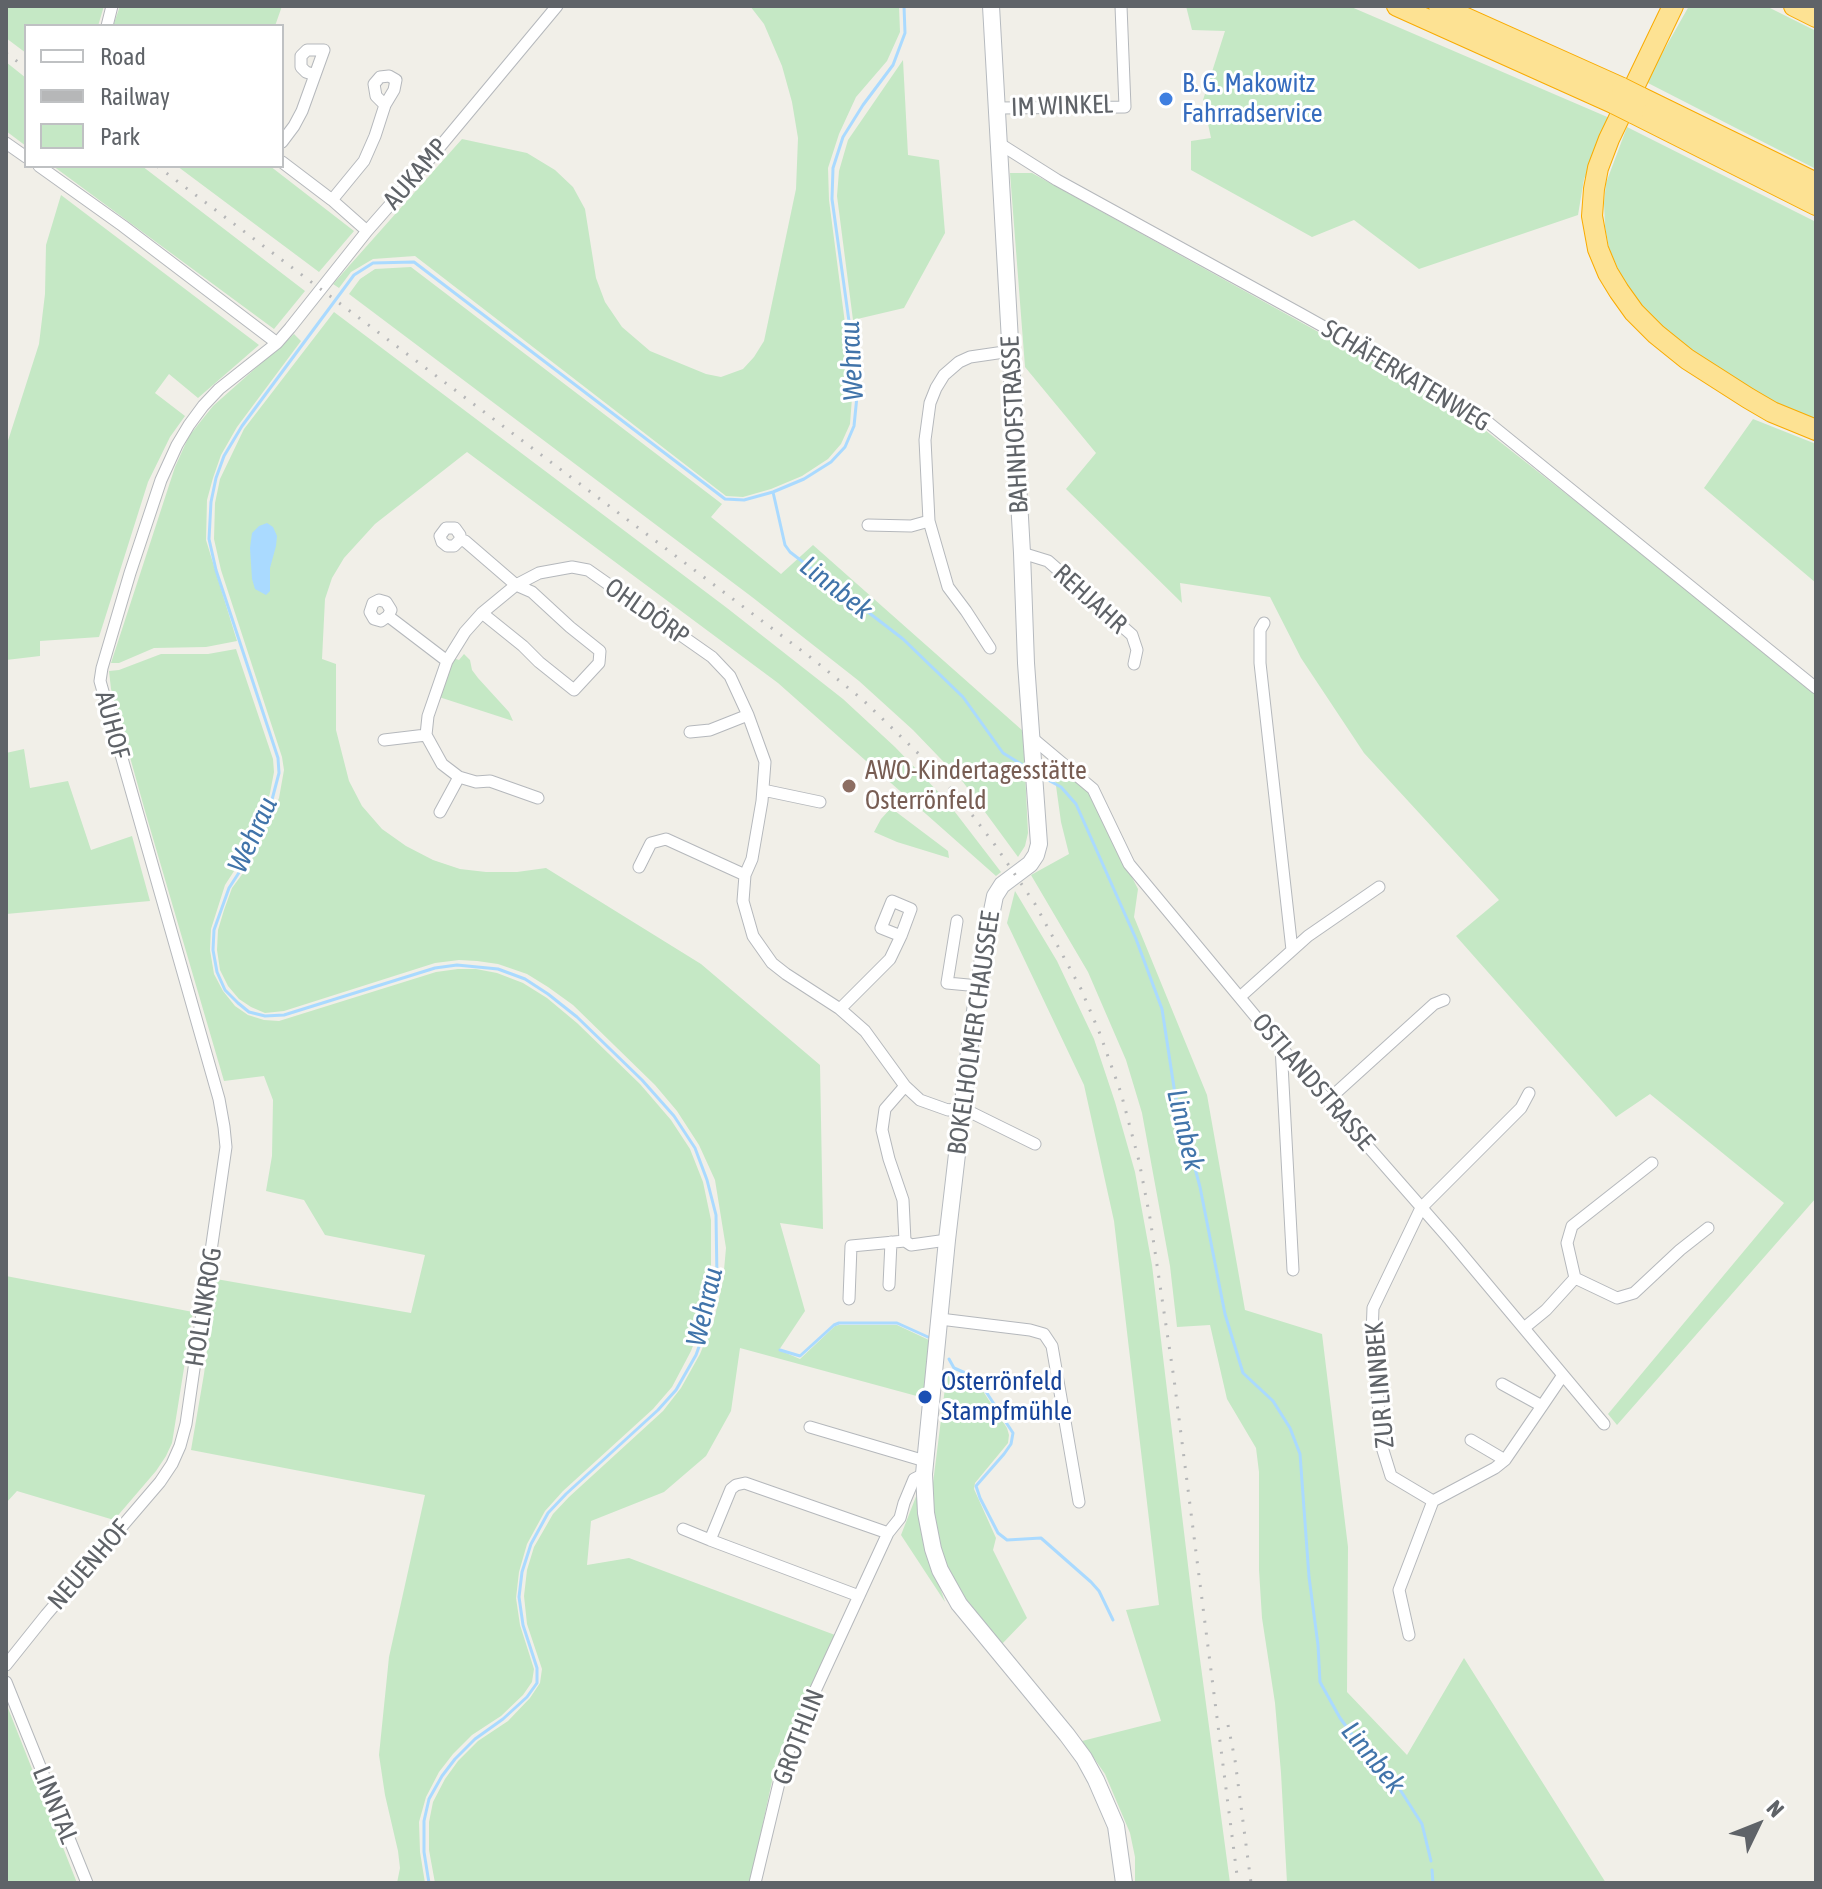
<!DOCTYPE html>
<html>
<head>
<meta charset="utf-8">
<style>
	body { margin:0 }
	#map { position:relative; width:1822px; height:1889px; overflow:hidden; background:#f1efe8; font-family:"Asap Condensed",sans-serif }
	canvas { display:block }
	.frame { position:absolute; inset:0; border:8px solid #5f6368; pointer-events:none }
	.legend { position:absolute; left:24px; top:24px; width:260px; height:144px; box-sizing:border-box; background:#fff; border:2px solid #bfc1c3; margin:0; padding:10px 14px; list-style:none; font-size:24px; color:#5f6368 }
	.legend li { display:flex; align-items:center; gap:16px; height:40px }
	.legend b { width:40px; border:2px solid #bfc1c3 }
	.north { position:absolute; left:1718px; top:1785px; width:80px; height:80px; -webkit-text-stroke:6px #fff; paint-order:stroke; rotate:47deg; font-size:22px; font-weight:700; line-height:32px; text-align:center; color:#5f6368 }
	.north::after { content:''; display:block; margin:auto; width:28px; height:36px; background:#5f6368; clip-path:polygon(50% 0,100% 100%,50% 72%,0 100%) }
</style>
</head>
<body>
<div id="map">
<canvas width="1822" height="1889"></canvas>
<div class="frame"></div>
<ul class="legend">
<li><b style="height:10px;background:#fff"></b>Road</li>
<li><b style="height:10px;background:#b6b7b8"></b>Railway</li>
<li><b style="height:22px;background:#c5e8c5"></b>Park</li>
</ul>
<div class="north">N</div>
</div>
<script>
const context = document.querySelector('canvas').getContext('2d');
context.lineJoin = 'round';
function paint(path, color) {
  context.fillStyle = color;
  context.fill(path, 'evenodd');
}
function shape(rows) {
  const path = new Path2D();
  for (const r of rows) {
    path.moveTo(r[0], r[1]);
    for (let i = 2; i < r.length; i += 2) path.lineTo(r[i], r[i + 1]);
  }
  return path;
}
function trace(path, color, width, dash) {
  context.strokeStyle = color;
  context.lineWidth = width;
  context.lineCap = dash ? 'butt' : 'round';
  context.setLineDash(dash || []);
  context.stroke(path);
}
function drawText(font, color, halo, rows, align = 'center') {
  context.font = font + ' "Asap Condensed",sans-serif';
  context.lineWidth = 6;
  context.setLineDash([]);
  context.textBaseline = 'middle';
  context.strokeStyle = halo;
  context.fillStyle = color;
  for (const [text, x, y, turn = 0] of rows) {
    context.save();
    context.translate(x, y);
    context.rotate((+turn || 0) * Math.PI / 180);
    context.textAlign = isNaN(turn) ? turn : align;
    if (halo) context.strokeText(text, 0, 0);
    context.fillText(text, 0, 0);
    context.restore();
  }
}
const green = shape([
	[6,6,104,6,98,26,26,26,26,53,6,38],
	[120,6,282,6,275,26,113,26],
	[750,6,899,6,900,32,887,61,856,97,839,134,828,168,829,200,853,385,850,424,841,444,828,459,802,476,771,489,743,497,726,496,415,256,373,259,351,272,339,288,333,284,462,139,527,153,555,170,573,187,585,209,596,278,605,302,622,327,650,351,706,374,721,377,743,369,754,357,764,341,796,189,798,138,792,102,782,66,764,24],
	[1186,6,1349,6,1612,119,1584,179,1578,215,1419,269,1354,220,1312,237,1191,170,1191,141,1211,138,1203,100,1225,31,1192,30],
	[1689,6,1766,6,1816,31,1816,169,1646,82],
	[903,60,908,155,939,160,945,233,904,308,853,320,837,196,839,171,848,140],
	[6,62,26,78,26,146,6,131],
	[1627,127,1816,222,1816,420,1773,402,1734,380,1695,354,1667,332,1644,310,1626,287,1609,248,1605,227,1604,203,1606,183],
	[53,166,142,166,305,291,274,329],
	[177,166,270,166,354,231,319,272],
	[1010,173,1032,173,1450,405,1476,423,1738,629,1816,695,1816,1198,1617,1425,1608,1414,1784,1203,1650,1094,1616,1117,1456,936,1499,900,1364,753,1301,658,1270,597,1180,583,1182,603,1066,489,1096,453,1025,367],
	[61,195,259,345,198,398,169,374,155,393,185,416,170,437,148,482,99,637,40,641,40,656,6,660,6,447,39,344,45,294,46,245],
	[411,267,722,504,711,517,781,574,813,545,1023,731,1028,833,1025,846,1018,857,963,782,913,730,859,681,752,597,349,294,360,279,375,269],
	[334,312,727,608,843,699,895,747,945,799,1001,872,996,876,778,683,467,452,375,524,344,558,332,578,325,599,322,659,336,664,336,730,349,781,362,806,382,829,406,846,433,860,460,869,486,872,517,872,546,868,701,964,820,1065,823,1229,780,1223,805,1311,779,1350,800,1359,835,1326,839,1325,897,1325,931,1341,924,1398,740,1348,731,1411,706,1456,664,1492,591,1521,587,1565,629,1558,835,1635,777,1758,750,1883,435,1883,429,1850,429,1822,433,1802,445,1779,458,1761,478,1741,508,1721,530,1698,540,1683,542,1669,527,1624,524,1596,527,1570,534,1547,553,1514,569,1497,663,1411,681,1388,700,1354,714,1320,723,1281,726,1248,715,1180,699,1145,677,1111,655,1085,573,1005,548,987,527,974,498,964,477,961,459,960,435,963,284,1011,265,1013,251,1007,239,999,228,986,220,970,217,950,218,930,224,910,232,888,246,869,271,817,279,798,284,770,282,757,221,570,214,539,215,503,220,479,244,429],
	[294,334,301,341,237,427,221,455,213,478,207,500,206,540,237,641,206,647,154,648,119,663,111,663,175,467,189,436,213,406],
	[1753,419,1816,444,1816,583,1704,488],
	[236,649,273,759,274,772,270,793,263,815,236,868,225,885,211,929,210,950,214,974,223,991,235,1006,248,1015,264,1020,279,1021,436,972,458,969,476,969,497,973,523,983,547,998,577,1023,640,1084,671,1120,690,1149,703,1182,711,1220,711,1280,704,1317,691,1351,672,1387,653,1409,563,1491,545,1511,527,1544,519,1572,516,1598,520,1625,534,1669,532,1682,523,1695,501,1716,472,1735,453,1754,439,1772,426,1797,419,1822,420,1852,425,1883,397,1883,400,1868,398,1851,385,1795,379,1755,389,1657,425,1495,191,1450,204,1374,216,1279,411,1313,425,1255,325,1235,304,1200,266,1191,272,1156,273,1100,264,1076,224,1081,145,811,111,689,109,671,119,670,161,654,208,654],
	[464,654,470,660,472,670,478,678,509,712,513,721,439,697,453,658,459,660],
	[24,749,30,788,68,781,91,850,132,836,150,901,6,914,6,753],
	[1053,764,1088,791,1138,889,1134,917,1207,1095,1245,1310,1322,1334,1348,1547,1347,1692,1407,1755,1464,1658,1606,1883,1287,1883,1281,1773,1275,1703,1262,1618,1259,1570,1259,1472,1256,1448,1227,1399,1210,1325,1177,1327,1170,1266,1142,1113,1126,1060,1088,972,1031,875,1069,854,1061,822],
	[891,808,948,851,949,858,897,842,874,832,881,819],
	[1015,891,1057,961,1094,1039,1115,1102,1135,1172,1152,1265,1193,1607,1230,1883,1135,1883,1135,1857,1130,1833,1105,1774,1082,1741,1161,1721,1126,1610,1159,1605,1114,1221,1084,1085,1007,923],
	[6,1276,193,1312,172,1443,166,1456,156,1471,114,1520,17,1491,6,1503],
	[947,1372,973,1378,977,1382,1007,1428,1009,1435,1008,1443,975,1483,974,1489,996,1538,993,1550,1027,1618,1001,1645,964,1596,946,1564,939,1544,933,1506,933,1483],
	[917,1494,920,1494,929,1555,945,1602,901,1535],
	[6,1703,77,1883,6,1883]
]);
const water = shape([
	[267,523,273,527,277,536,276,546,270,568,270,591,266,595,255,589,252,579,250,548,252,533,259,526]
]);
const stream = shape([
	[773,492,785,545,790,552,903,639,963,697,1003,753,1026,767],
	[1039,775,1061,787,1076,804,1136,939,1162,1009,1175,1094,1200,1187,1225,1314,1243,1373,1273,1401,1290,1428,1300,1454,1309,1577,1318,1645,1320,1682,1340,1718,1368,1756,1399,1788,1422,1824,1431,1861],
	[780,1350,800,1356,834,1325,839,1323,897,1323,928,1337],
	[949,1359,954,1368,977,1378,1013,1433,1011,1444,1004,1454,976,1486,980,1498,998,1533,1007,1540,1041,1538,1091,1582,1099,1591,1113,1620],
	[1432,1870,1433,1883],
	[429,1883,424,1852,424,1821,429,1799,442,1776,455,1759,475,1739,503,1719,527,1697,537,1683,537,1668,523,1625,519,1597,522,1572,531,1544,548,1513,566,1494,658,1410,676,1390,696,1355,709,1319,717,1279,716,1215,707,1180,695,1148,674,1116,642,1080,577,1017,548,994,525,979,498,969,457,965,435,968,284,1015,265,1016,249,1012,238,1003,225,990,217,972,213,950,214,930,229,888,240,871,268,815,279,773,278,758,216,570,209,539,211,502,216,478,224,456,242,426,354,275,373,263,414,262,725,499,744,500,773,492,804,479,831,462,845,447,854,426,858,386,832,199,833,168,843,137,863,105,893,65,905,33,904,6]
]);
const minor = shape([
	[107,26,112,6],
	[998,108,1125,107,1121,6],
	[282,142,294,126,302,111,324,50,307,50,301,56,301,67,306,72,315,75],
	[6,143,26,157],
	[1000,144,1057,180,1301,314,1453,399,1479,415,1816,688],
	[282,162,332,200,367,231],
	[39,166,123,226,277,343],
	[332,200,364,161,375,136,385,105,394,90,396,80,389,76,380,77,374,84,376,96,385,105],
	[929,521,948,587,966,611,990,648],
	[868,525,911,526,929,521,925,440,930,403,936,388,944,375,959,362,970,357,1011,351],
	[460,540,454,546,447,546,442,542,440,536,446,528,455,528,460,535,460,540,465,541,516,585,532,592,570,627,600,651,599,663,574,690,539,662,523,646,482,613],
	[1022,553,1048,561,1132,635,1137,650,1134,664],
	[388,616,391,610,386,602,379,600,373,603,370,612,374,619,381,621,388,616,447,661],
	[1264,623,1260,630,1260,663,1292,950],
	[690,732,710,730,748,715],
	[1031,737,1093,789,1129,864,1280,1046,1450,1240,1604,1424],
	[384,740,426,735],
	[763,790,820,802],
	[538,798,490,781,476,782,459,777,442,764,426,735,428,716,447,661,465,632,482,613,516,585,539,573,572,567,588,570,712,657,730,676,748,715,765,762,762,801,752,859,745,875,743,901,753,936,772,963,786,974,840,1009,865,1031,905,1086,920,1100,948,1110,962,1108,1035,1144],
	[440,812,459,777],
	[639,867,651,843,666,839,745,875],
	[957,921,947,983,979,986],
	[1240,997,1308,936,1379,887],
	[840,1009,890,959,901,936,911,909,892,901,881,928,901,936],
	[1281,1046,1293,1270],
	[1328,1100,1434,1004,1444,1000],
	[905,1241,903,1200,889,1159,882,1130,885,1109,905,1086],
	[1575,1278,1567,1243,1572,1226,1652,1163],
	[889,1285,891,1242],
	[849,1299,851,1246,905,1241,911,1245,947,1240],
	[940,1319,1030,1330,1044,1334,1052,1346,1079,1502],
	[1524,1328,1546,1310,1575,1278,1617,1298,1634,1293,1680,1250,1708,1228],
	[1502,1384,1542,1406,1505,1460],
	[1542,1406,1563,1375],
	[810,1427,925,1461],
	[1433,1501,1495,1468,1505,1460,1471,1440],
	[683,1529,710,1540],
	[859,1596,710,1540,731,1489,736,1485,745,1483,888,1533],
	[1409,1635,1399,1590,1433,1501,1391,1476,1382,1447,1372,1335,1373,1308,1421,1208,1521,1108,1529,1093],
	[6,1665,46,1615,160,1482,172,1464,180,1446,186,1424,226,1147,224,1127,219,1099,100,681,102,668,130,573,161,480,177,445,189,425,203,406,219,389,277,343,290,328,367,231,418,173,557,6],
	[6,1682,87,1883],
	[755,1883,784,1762,797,1730,888,1533,900,1518,904,1503,914,1479,924,1474]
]);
const secondary = shape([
	[991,6,1022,553,1026,663,1039,844,1036,855,1030,864,1002,885,995,896,985,945,969,1051,947,1240,924,1474,926,1513,933,1549,940,1570,959,1604,1067,1735,1084,1758,1096,1780,1116,1826,1124,1883]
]);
const motorway = shape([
	[1397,6,1615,104],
	[1439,6,1622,88],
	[1673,6,1609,139,1598,168,1594,189,1592,216,1598,249,1608,273,1619,291,1634,312,1656,334,1687,359,1748,398,1772,412,1816,430],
	[1794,6,1816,17],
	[1640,97,1816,183],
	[1633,113,1816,205]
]);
const rail = shape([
	[6,53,26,68],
	[157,166,814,660,863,700,923,758,960,799,995,845,1035,904,1081,989,1100,1034,1121,1093,1139,1161,1150,1218,1174,1379,1238,1883],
	[1228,1725,1235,1760,1251,1883]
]);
const motorwayBridge = shape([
	[1622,88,1640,97],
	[1615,104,1633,113]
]);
const markers = [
	[1166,99,8,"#3f7fe0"],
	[849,786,8,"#8d6e63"],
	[925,1397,8,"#1a4fb4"]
];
const shopNames = [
	["B. G. Makowitz",1182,84],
	["Fahrradservice",1182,114]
];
const streetNames = [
	["IM WINKEL",1062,106,-2],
	["AUKAMP",416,174,-49],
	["SCHÄFERKATENWEG",1406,376,31],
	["BAHNHOFSTRASSE",1015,425,-93],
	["REHJAHR",1090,599,42],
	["OHLDÖRP",647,612,35],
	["AUHOF",112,725,75],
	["BOKELHOLMER CHAUSSEE",974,1033,-82],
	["OSTLANDSTRASSE",1313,1082,49],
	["HOLLNKROG",204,1307,-81],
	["ZUR LINNBEK",1380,1385,-95],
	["NEUENHOF",89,1565,-49],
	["GROTHLIN",799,1737,-69],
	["LINNTAL",55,1805,68]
];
const educationNames = [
	["AWO-Kindertagesstätte",865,771],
	["Osterrönfeld",865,801]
];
const transitNames = [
	["Osterrönfeld",941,1382],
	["Stampfmühle",941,1412]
];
const waterNames = [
	["Wehrau",852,361,-93],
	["Linnbek",836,588,38],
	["Wehrau",253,835,-65],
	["Linnbek",1185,1130,77],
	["Wehrau",705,1307,-77],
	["Linnbek",1373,1758,51]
];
paint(green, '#c5e8c5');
paint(water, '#aadaff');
trace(stream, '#aadaff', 3);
trace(minor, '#b5b8bc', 13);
trace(secondary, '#b6babf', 18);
trace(motorway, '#f9ab00', 22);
trace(minor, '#fff', 11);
trace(secondary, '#fff', 16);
trace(motorway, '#fde293', 20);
trace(rail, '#b6b7b8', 3, [2, 10]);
trace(motorwayBridge, '#f9ab00', 22, []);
trace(motorwayBridge, '#fde293', 20);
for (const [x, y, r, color] of markers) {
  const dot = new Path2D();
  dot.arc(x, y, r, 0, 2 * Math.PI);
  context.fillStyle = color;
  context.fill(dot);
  trace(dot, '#fff', 3);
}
drawText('26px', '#366cbe', '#fff', shopNames, 'left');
drawText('26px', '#5f6368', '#fff', streetNames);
drawText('26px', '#785e54', '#fff', educationNames, 'left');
drawText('26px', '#164399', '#fff', transitNames, 'left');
drawText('italic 28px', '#4174aa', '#fff', waterNames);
</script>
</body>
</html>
